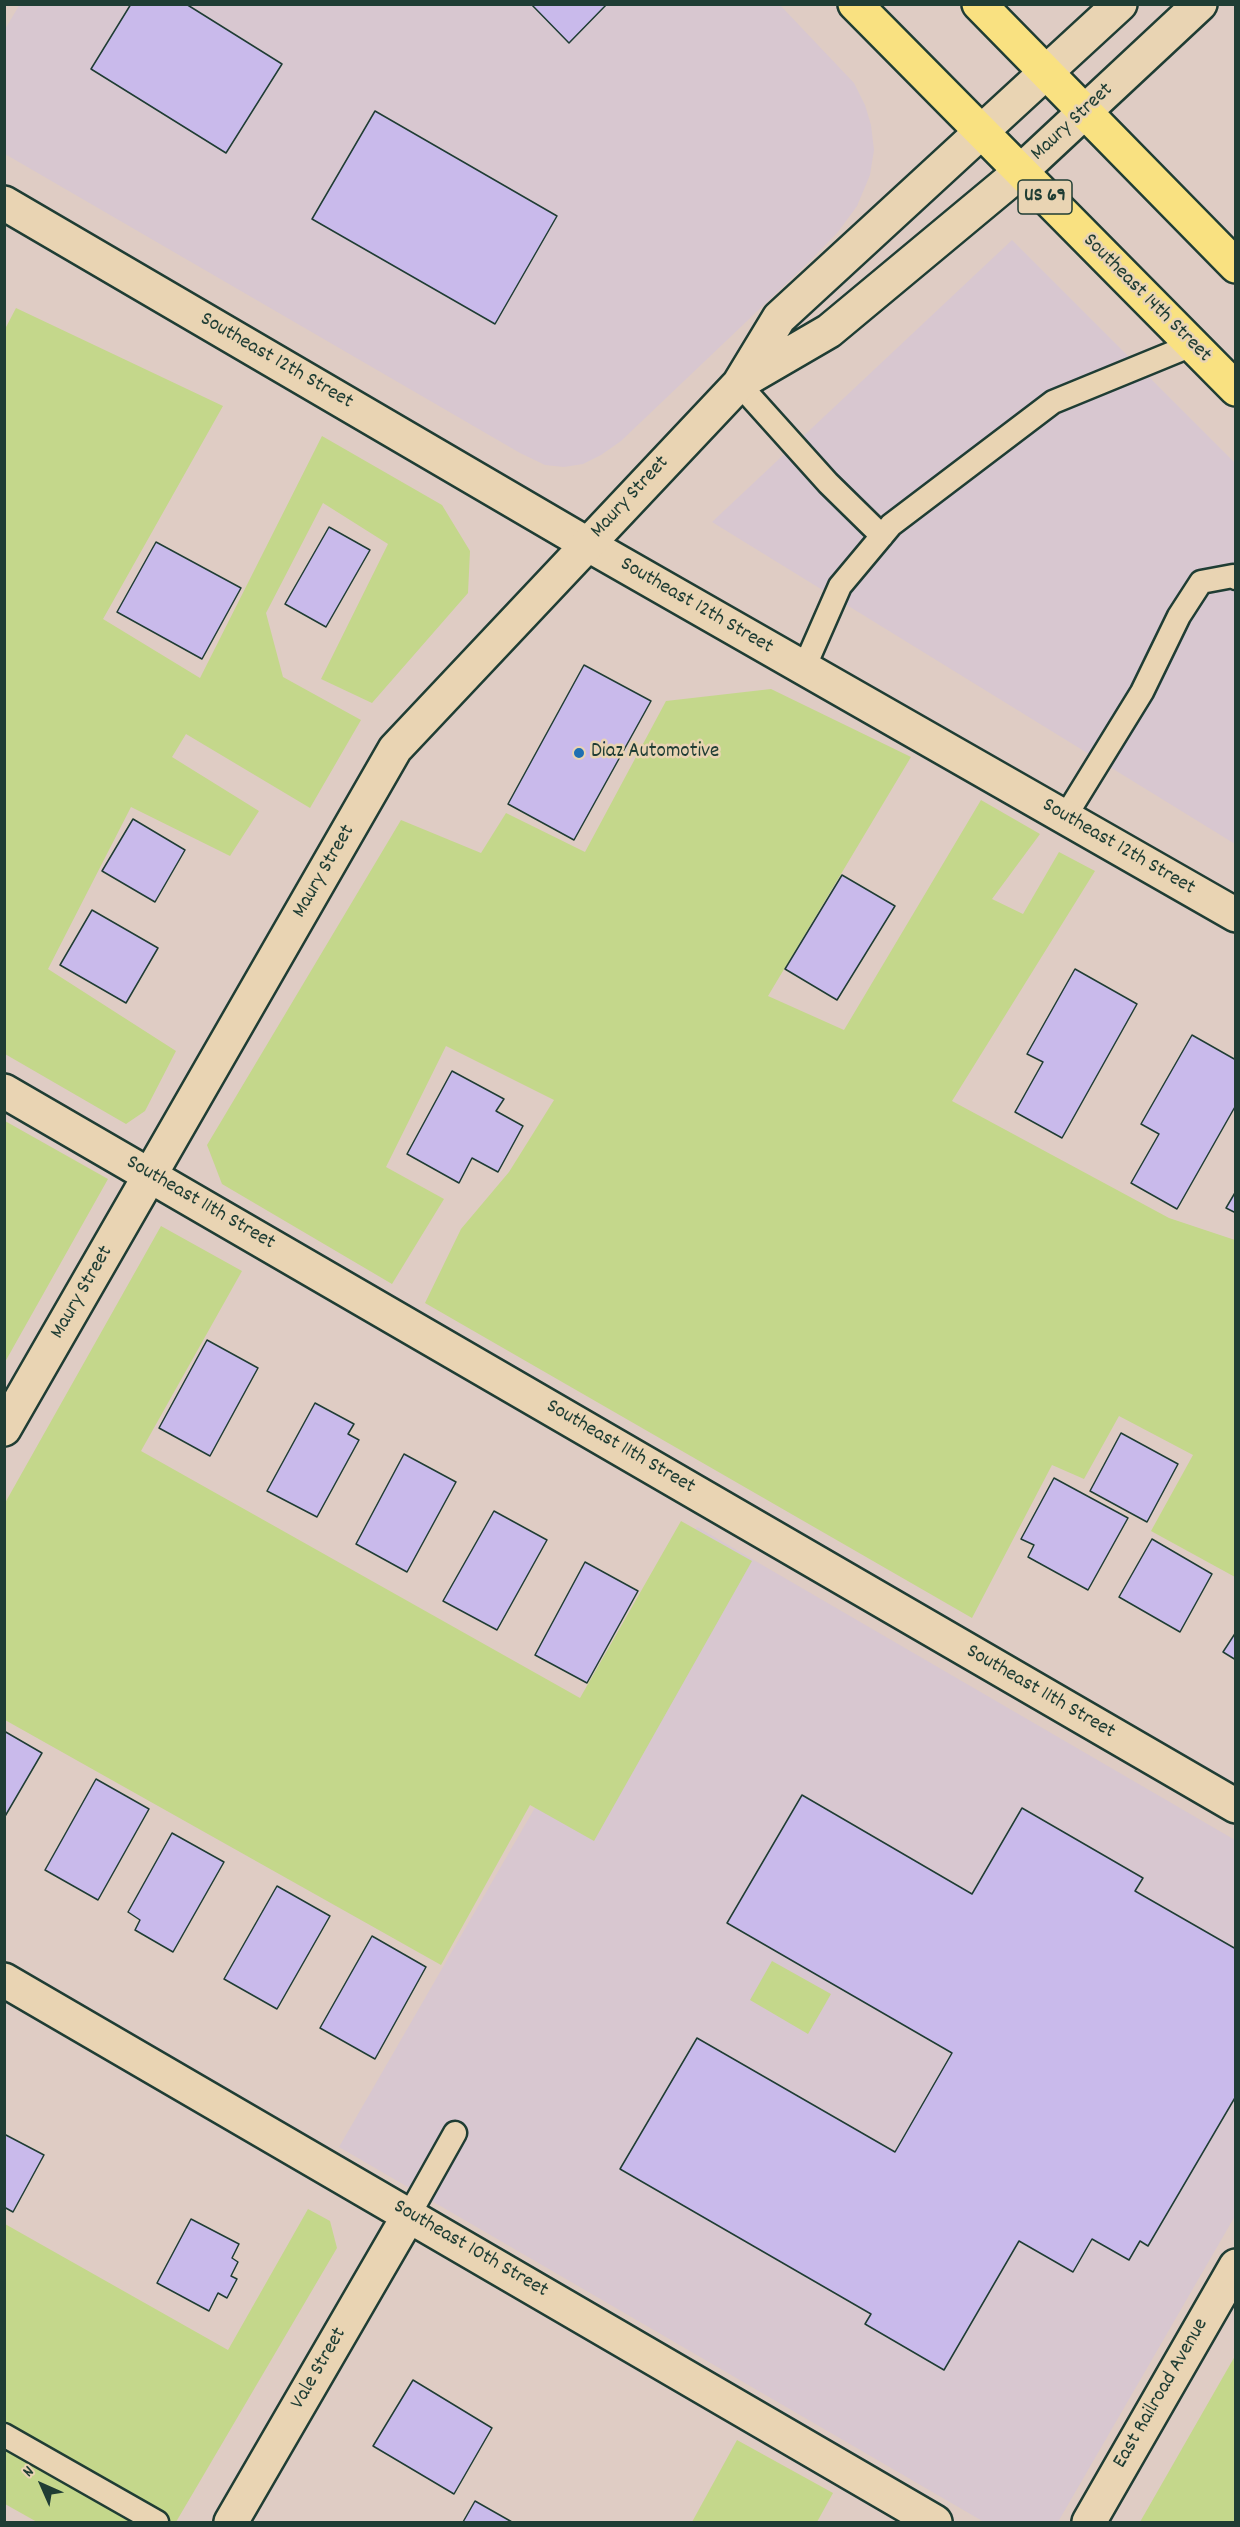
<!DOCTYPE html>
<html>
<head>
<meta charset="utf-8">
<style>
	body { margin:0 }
	#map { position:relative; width:1240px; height:2527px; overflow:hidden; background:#dfccc4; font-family:Dekko,sans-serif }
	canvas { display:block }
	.frame { position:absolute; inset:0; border:6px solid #1f3d34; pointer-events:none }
	.north { position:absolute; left:12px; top:2455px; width:60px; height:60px; -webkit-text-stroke:4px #e9d4b3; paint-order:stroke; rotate:315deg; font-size:16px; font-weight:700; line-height:24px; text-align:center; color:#1f3d34 }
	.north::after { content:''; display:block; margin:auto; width:21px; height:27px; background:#1f3d34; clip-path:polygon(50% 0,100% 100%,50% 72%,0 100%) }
</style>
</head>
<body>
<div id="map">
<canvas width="1240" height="2527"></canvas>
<div class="frame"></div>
<div class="north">N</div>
</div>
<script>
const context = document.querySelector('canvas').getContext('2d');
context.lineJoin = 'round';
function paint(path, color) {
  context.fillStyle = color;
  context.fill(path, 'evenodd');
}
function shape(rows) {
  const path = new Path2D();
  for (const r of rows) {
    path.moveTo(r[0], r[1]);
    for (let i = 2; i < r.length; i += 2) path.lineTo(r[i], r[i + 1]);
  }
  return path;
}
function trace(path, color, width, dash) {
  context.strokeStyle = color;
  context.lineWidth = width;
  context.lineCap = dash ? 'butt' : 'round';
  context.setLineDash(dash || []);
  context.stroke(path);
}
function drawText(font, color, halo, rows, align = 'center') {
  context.font = font + ' Dekko,sans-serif';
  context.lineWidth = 5;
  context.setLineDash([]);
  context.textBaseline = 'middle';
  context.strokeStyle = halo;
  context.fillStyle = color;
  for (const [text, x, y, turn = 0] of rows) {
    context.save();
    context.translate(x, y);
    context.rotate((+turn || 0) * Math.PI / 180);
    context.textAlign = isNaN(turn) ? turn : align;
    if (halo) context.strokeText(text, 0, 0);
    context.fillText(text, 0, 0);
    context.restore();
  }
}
const built = shape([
	[20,4,780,5,854,83,865,105,871,125,874,150,870,175,857,206,838,232,809,262,621,441,601,455,583,464,564,467,545,465,520,453,5,154,4,31],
	[1012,240,1235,463,1235,844,712,522],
	[697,1527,1235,1840,1235,2216,1058,2522,984,2522,339,2147]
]);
const green = shape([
	[16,308,223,406,103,619,200,678,322,436,442,505,470,551,468,593,372,703,321,679,388,544,323,503,266,613,283,677,361,720,310,808,186,734,172,757,259,811,230,856,131,807,48,969,176,1051,145,1111,126,1124,5,1054,4,331],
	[771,689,911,757,768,996,844,1030,981,800,1040,834,992,899,1023,914,1059,852,1095,871,952,1101,1169,1218,1235,1240,1235,1577,1151,1531,1193,1455,1119,1416,1084,1479,1052,1465,972,1618,425,1303,461,1229,509,1172,554,1100,446,1046,386,1167,444,1199,392,1284,222,1184,207,1145,401,820,481,853,506,813,585,852,666,701],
	[5,1121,108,1179,5,1362],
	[161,1226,242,1271,141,1451,580,1698,681,1521,752,1561,594,1841,530,1805,441,1965,5,1720,5,1503],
	[772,1961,831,1994,808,2034,750,2000],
	[308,2209,330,2221,337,2248,176,2522,37,2522,5,2504,5,2224,228,2350],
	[1235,2356,1235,2522,1140,2522],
	[737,2440,833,2493,817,2522,692,2522]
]);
const building = shape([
	[131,4,186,4,282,64,226,153,91,69,131,4],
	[531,4,607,4,569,43,531,4],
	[375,111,557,216,495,324,312,219,375,111],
	[329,527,370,550,326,627,285,604,329,527],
	[156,542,241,588,202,659,117,612,156,542],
	[584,665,651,701,574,840,508,804,584,665],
	[133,819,185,850,155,902,102,871,133,819],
	[842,875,895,906,837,1000,785,969,842,875],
	[92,910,158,948,126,1003,60,965,92,910],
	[1075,969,1137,1004,1062,1138,1015,1112,1043,1062,1027,1054,1075,969],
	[1192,1035,1236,1060,1236,1105,1177,1209,1131,1183,1159,1134,1141,1124,1192,1035],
	[452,1071,504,1099,496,1111,523,1126,498,1172,472,1158,459,1183,407,1154,452,1071],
	[1236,1191,1236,1213,1226,1208,1236,1191],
	[207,1340,258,1368,210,1456,159,1428,207,1340],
	[315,1403,354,1424,348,1434,359,1440,317,1517,267,1491,315,1403],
	[1121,1433,1178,1464,1147,1522,1090,1491,1121,1433],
	[404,1454,456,1482,407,1572,356,1544,404,1454],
	[1054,1478,1128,1518,1088,1590,1028,1557,1034,1545,1021,1539,1054,1478],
	[494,1511,547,1540,497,1630,443,1601,494,1511],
	[1152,1539,1212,1574,1180,1632,1119,1597,1152,1539],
	[585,1562,638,1591,587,1683,535,1655,585,1562],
	[1236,1632,1236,1660,1223,1652,1236,1632],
	[4,1731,42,1753,4,1818,4,1731],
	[96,1779,149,1809,98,1900,45,1870,96,1779],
	[802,1795,972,1894,1022,1808,1143,1878,1135,1891,1236,1949,1236,2096,1148,2246,1140,2241,1129,2260,1092,2239,1073,2272,1019,2241,944,2370,865,2324,871,2314,620,2169,697,2038,895,2152,952,2053,727,1923,802,1795],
	[172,1833,224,1862,173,1952,135,1930,140,1920,128,1912,172,1833],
	[277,1886,330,1916,277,2009,224,1979,277,1886],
	[372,1936,426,1967,375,2059,320,2028,372,1936],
	[4,2134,44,2155,13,2212,4,2207,4,2134],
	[191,2219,239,2244,232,2258,238,2262,231,2276,237,2279,227,2298,218,2293,209,2311,157,2283,191,2219],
	[413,2380,492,2428,454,2494,373,2446,413,2380],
	[475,2501,512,2522,463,2522,475,2501]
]);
const service = shape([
	[739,384,828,483,882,536],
	[804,668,840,586,891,525,1053,402,1192,345],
	[1065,817,1142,692,1179,616,1201,582,1233,576,1236,578],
	[409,2215,455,2133],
	[4,2435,157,2522]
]);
const minor = shape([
	[587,544,1236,915],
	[4,1091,1236,1806],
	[4,1980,935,2522],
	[231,2522,409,2215],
	[1089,2522,1236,2266]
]);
const tertiary = shape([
	[4,203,587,544]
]);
const secondary = shape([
	[743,381,829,331,1020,172,1200,4],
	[4,1429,395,749,739,384,779,318,1120,4]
]);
const primary = shape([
	[855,4,1236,389],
	[979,4,1236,266]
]);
const markers = [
	[579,753,6,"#1f6fb2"]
];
const shields = [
	[1045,197,54]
];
const shieldNames = [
	["US 69",1045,197]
];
const streetNames = [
	["Maury Street",1073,123,-43],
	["Southeast 14th Street",1146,299,45],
	["Southeast 12th Street",276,362,30],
	["Maury Street",631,498,-47],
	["Southeast 12th Street",696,607,30],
	["Southeast 12th Street",1118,848,30],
	["Maury Street",325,872,-60],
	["Southeast 11th Street",200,1204,30],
	["Maury Street",83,1293,-60],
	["Southeast 11th Street",620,1448,30],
	["Southeast 11th Street",1040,1693,30],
	["Southeast 10th Street",470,2250,30],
	["Vale Street",320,2369,-60],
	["East Railroad Avenue",1162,2394,-60]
];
const poiNames = [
	["Diaz Automotive",591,753]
];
paint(built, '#d8c7d0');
paint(green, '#c4d78b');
paint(building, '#c9baeb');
trace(building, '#1f3d34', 1.5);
trace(service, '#1f3d34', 27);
trace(minor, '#1f3d34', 38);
trace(tertiary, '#1f3d34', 38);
trace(secondary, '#1f3d34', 38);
trace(primary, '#1f3d34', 38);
trace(service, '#e9d4b3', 22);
trace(minor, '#e9d4b3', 33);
trace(tertiary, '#e9d4b3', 33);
trace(secondary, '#e9d4b3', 33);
trace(primary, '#f9e181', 33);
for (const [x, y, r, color] of markers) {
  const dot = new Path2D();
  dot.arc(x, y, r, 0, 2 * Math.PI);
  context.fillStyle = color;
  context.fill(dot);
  trace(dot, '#e9d4b3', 2);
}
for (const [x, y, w] of shields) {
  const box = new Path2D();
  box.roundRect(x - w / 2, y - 17, w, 34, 4.5);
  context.fillStyle = '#e9d4b3';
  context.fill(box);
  trace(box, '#1f3d34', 1.5);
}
drawText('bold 20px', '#1f3d34', null, shieldNames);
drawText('21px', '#1f3d34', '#e9d4b3', streetNames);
drawText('21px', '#1f3d34', '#e9d4b3', poiNames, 'left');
</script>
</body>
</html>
